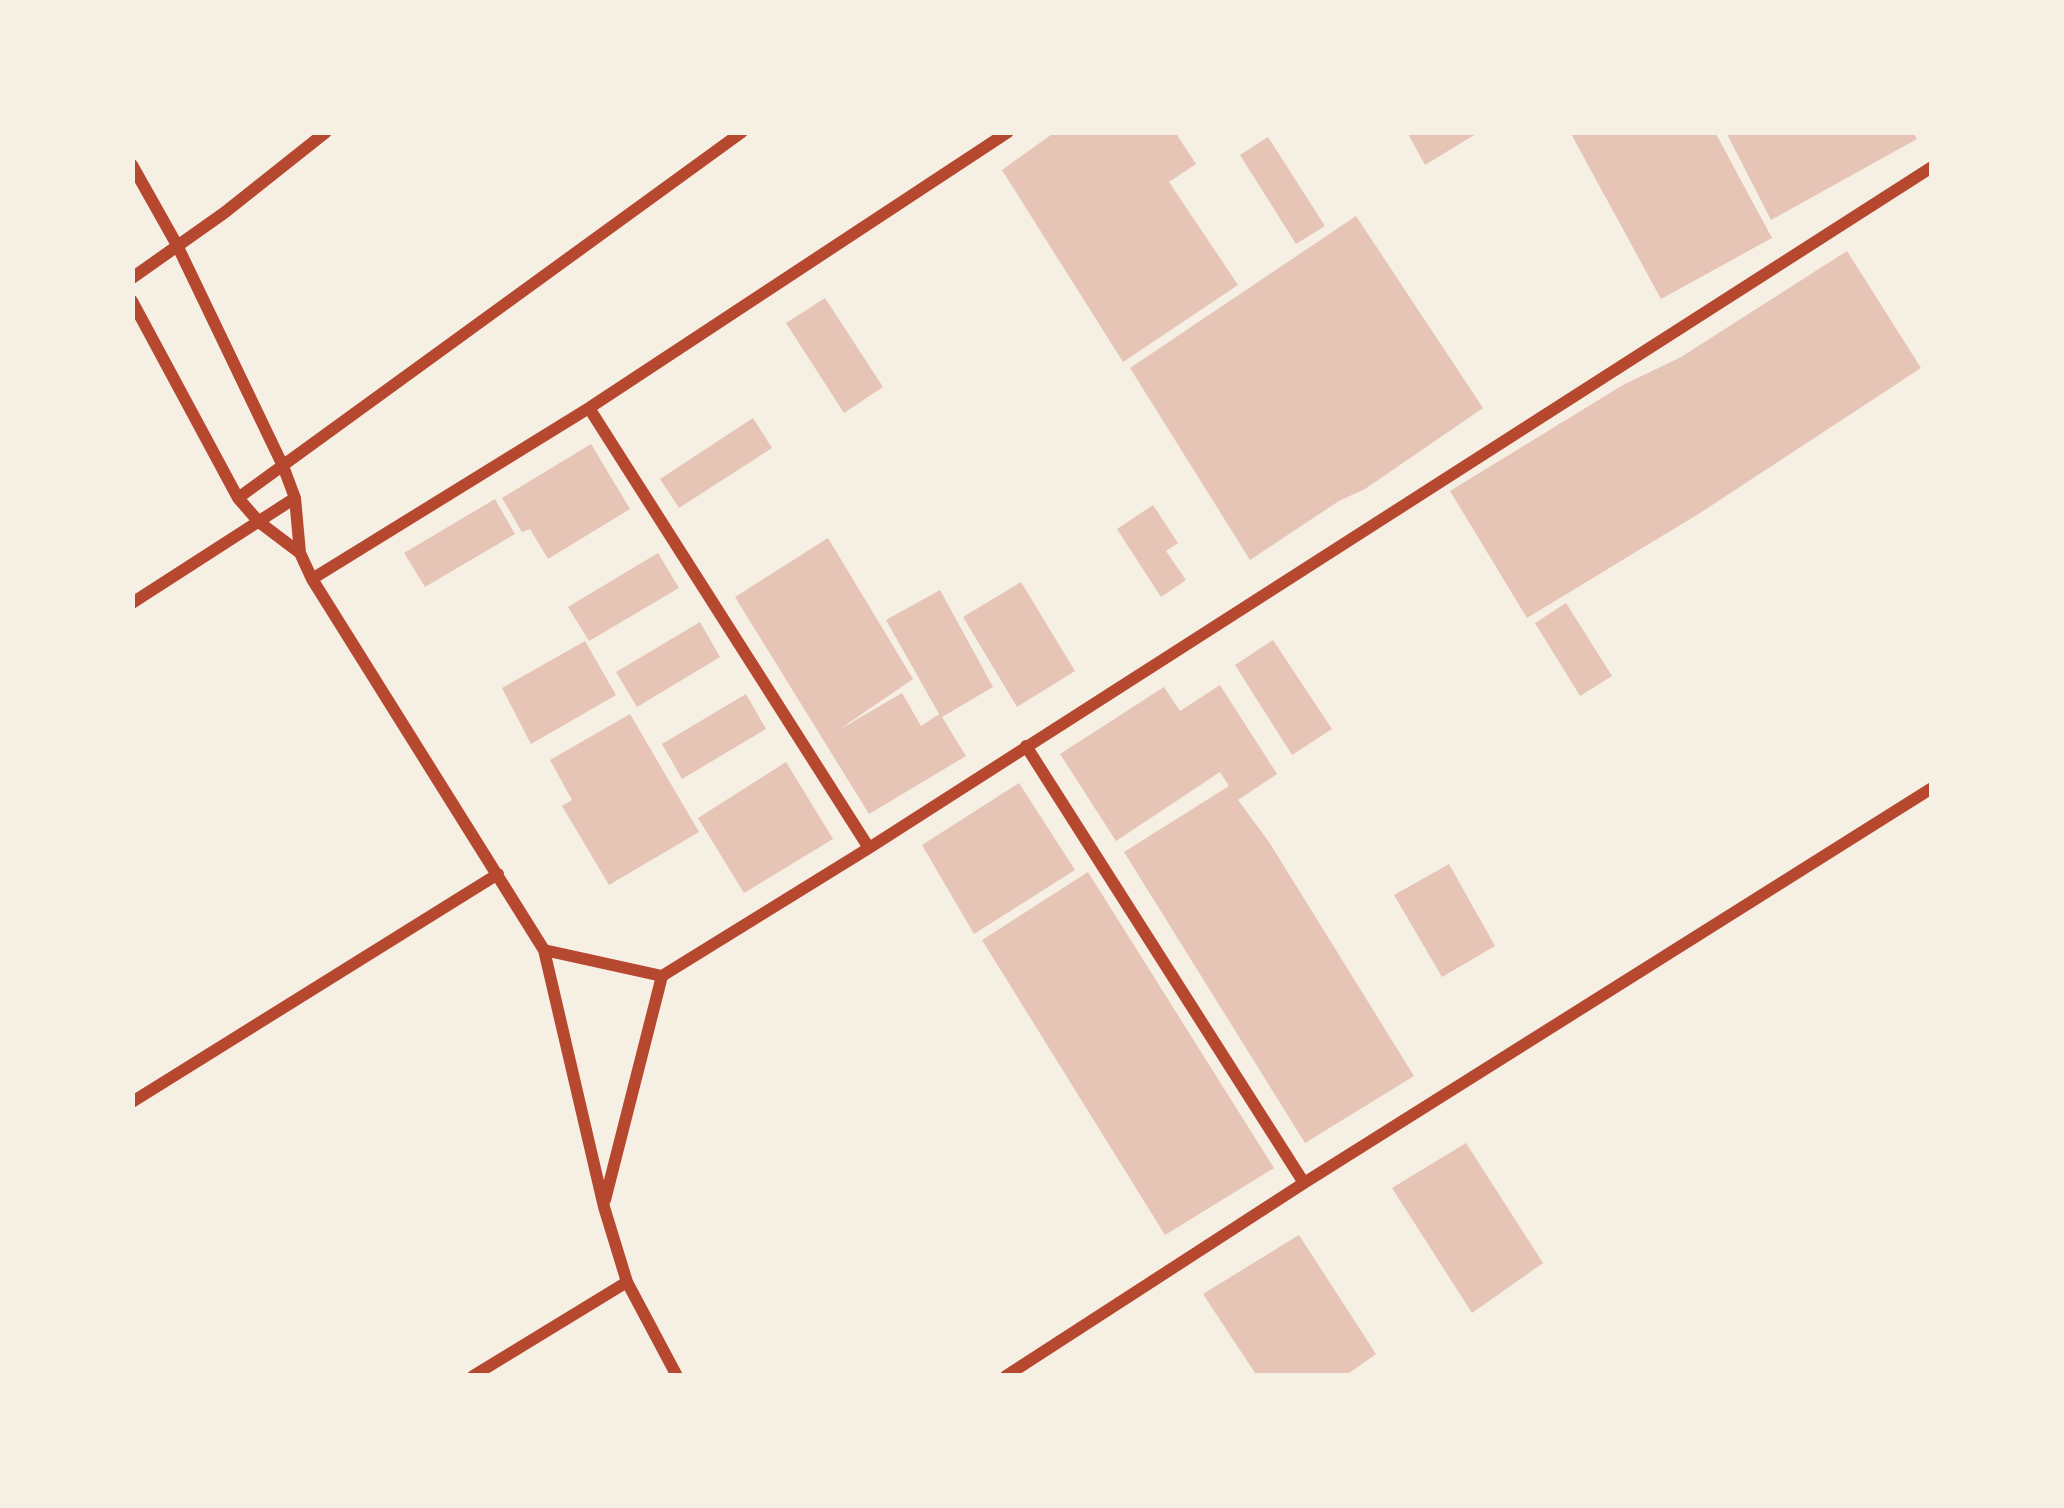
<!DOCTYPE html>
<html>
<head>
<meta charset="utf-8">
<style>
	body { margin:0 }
	#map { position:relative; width:2064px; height:1508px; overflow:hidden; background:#f6efe4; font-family:"Roboto Condensed",sans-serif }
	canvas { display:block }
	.frame { position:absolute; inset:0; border:135px solid #f6efe4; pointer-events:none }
</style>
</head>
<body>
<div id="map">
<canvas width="2064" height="1508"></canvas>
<div class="frame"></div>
</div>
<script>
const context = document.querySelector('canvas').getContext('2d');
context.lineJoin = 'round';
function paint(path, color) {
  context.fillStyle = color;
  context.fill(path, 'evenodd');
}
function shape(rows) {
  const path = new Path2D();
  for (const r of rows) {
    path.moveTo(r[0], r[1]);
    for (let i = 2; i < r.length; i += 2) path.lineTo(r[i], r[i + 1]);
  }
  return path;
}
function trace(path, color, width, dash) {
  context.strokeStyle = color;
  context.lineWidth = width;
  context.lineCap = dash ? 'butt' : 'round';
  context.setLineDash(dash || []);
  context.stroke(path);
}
const building = shape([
	[1055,132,1175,132,1196,164,1169,182,1238,285,1123,362,1002,170],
	[1407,132,1479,132,1425,165],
	[1570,132,1715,132,1772,238,1661,299],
	[1726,132,1913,132,1917,139,1771,220],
	[1268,137,1325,226,1296,244,1240,155],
	[1356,216,1483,408,1365,489,1339,501,1250,560,1130,368],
	[1847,251,1921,368,1700,513,1527,618,1450,491,1623,385,1681,357],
	[825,298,883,387,844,413,786,323],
	[753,418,772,448,679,508,660,479],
	[591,444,630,509,548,559,530,529,522,532,502,498],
	[495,499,515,534,425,587,404,553],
	[1153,505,1178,543,1166,551,1186,580,1161,597,1117,529],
	[828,538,913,679,837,731,902,693,921,726,939,714,886,620,940,590,993,687,942,717,966,756,869,814,735,597],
	[658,553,679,588,589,641,568,607],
	[1021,582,1075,671,1017,707,963,617],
	[1566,603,1612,676,1580,696,1535,623],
	[700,622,720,657,637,707,616,672],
	[1273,640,1332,729,1292,755,1235,665],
	[585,641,616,695,531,744,502,688],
	[1220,685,1277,774,1238,800,1269,842,1414,1076,1305,1143,1124,852,1229,786,1220,772,1116,841,1060,754,1164,687,1180,711],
	[746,694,766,729,682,779,662,744],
	[630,714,699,832,609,885,562,806,572,800,550,760],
	[786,762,833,839,744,893,698,818],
	[1019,783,1075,870,974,934,922,845],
	[1449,864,1495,946,1442,977,1394,895],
	[1088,872,1274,1168,1165,1235,982,940],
	[1466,1143,1543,1263,1472,1313,1392,1188],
	[1299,1235,1376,1354,1345,1376,1257,1376,1203,1294]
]);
const minor = shape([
	[132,165,177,245,283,466,295,498,300,553,312,579,544,950,604,1207,627,1282,677,1376],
	[132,278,224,213,326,132],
	[132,301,238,498,259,522,300,553],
	[589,408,869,848],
	[238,498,742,132],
	[312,579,589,408,1008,132],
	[132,603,295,498],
	[1026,746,1304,1183],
	[544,950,662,976,605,1200],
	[662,976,869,848,1932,167],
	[132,1102,498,874],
	[473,1376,627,1282],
	[1006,1376,1304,1183,1932,788]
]);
paint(building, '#e6c5b7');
trace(minor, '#b5482f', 12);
</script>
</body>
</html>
